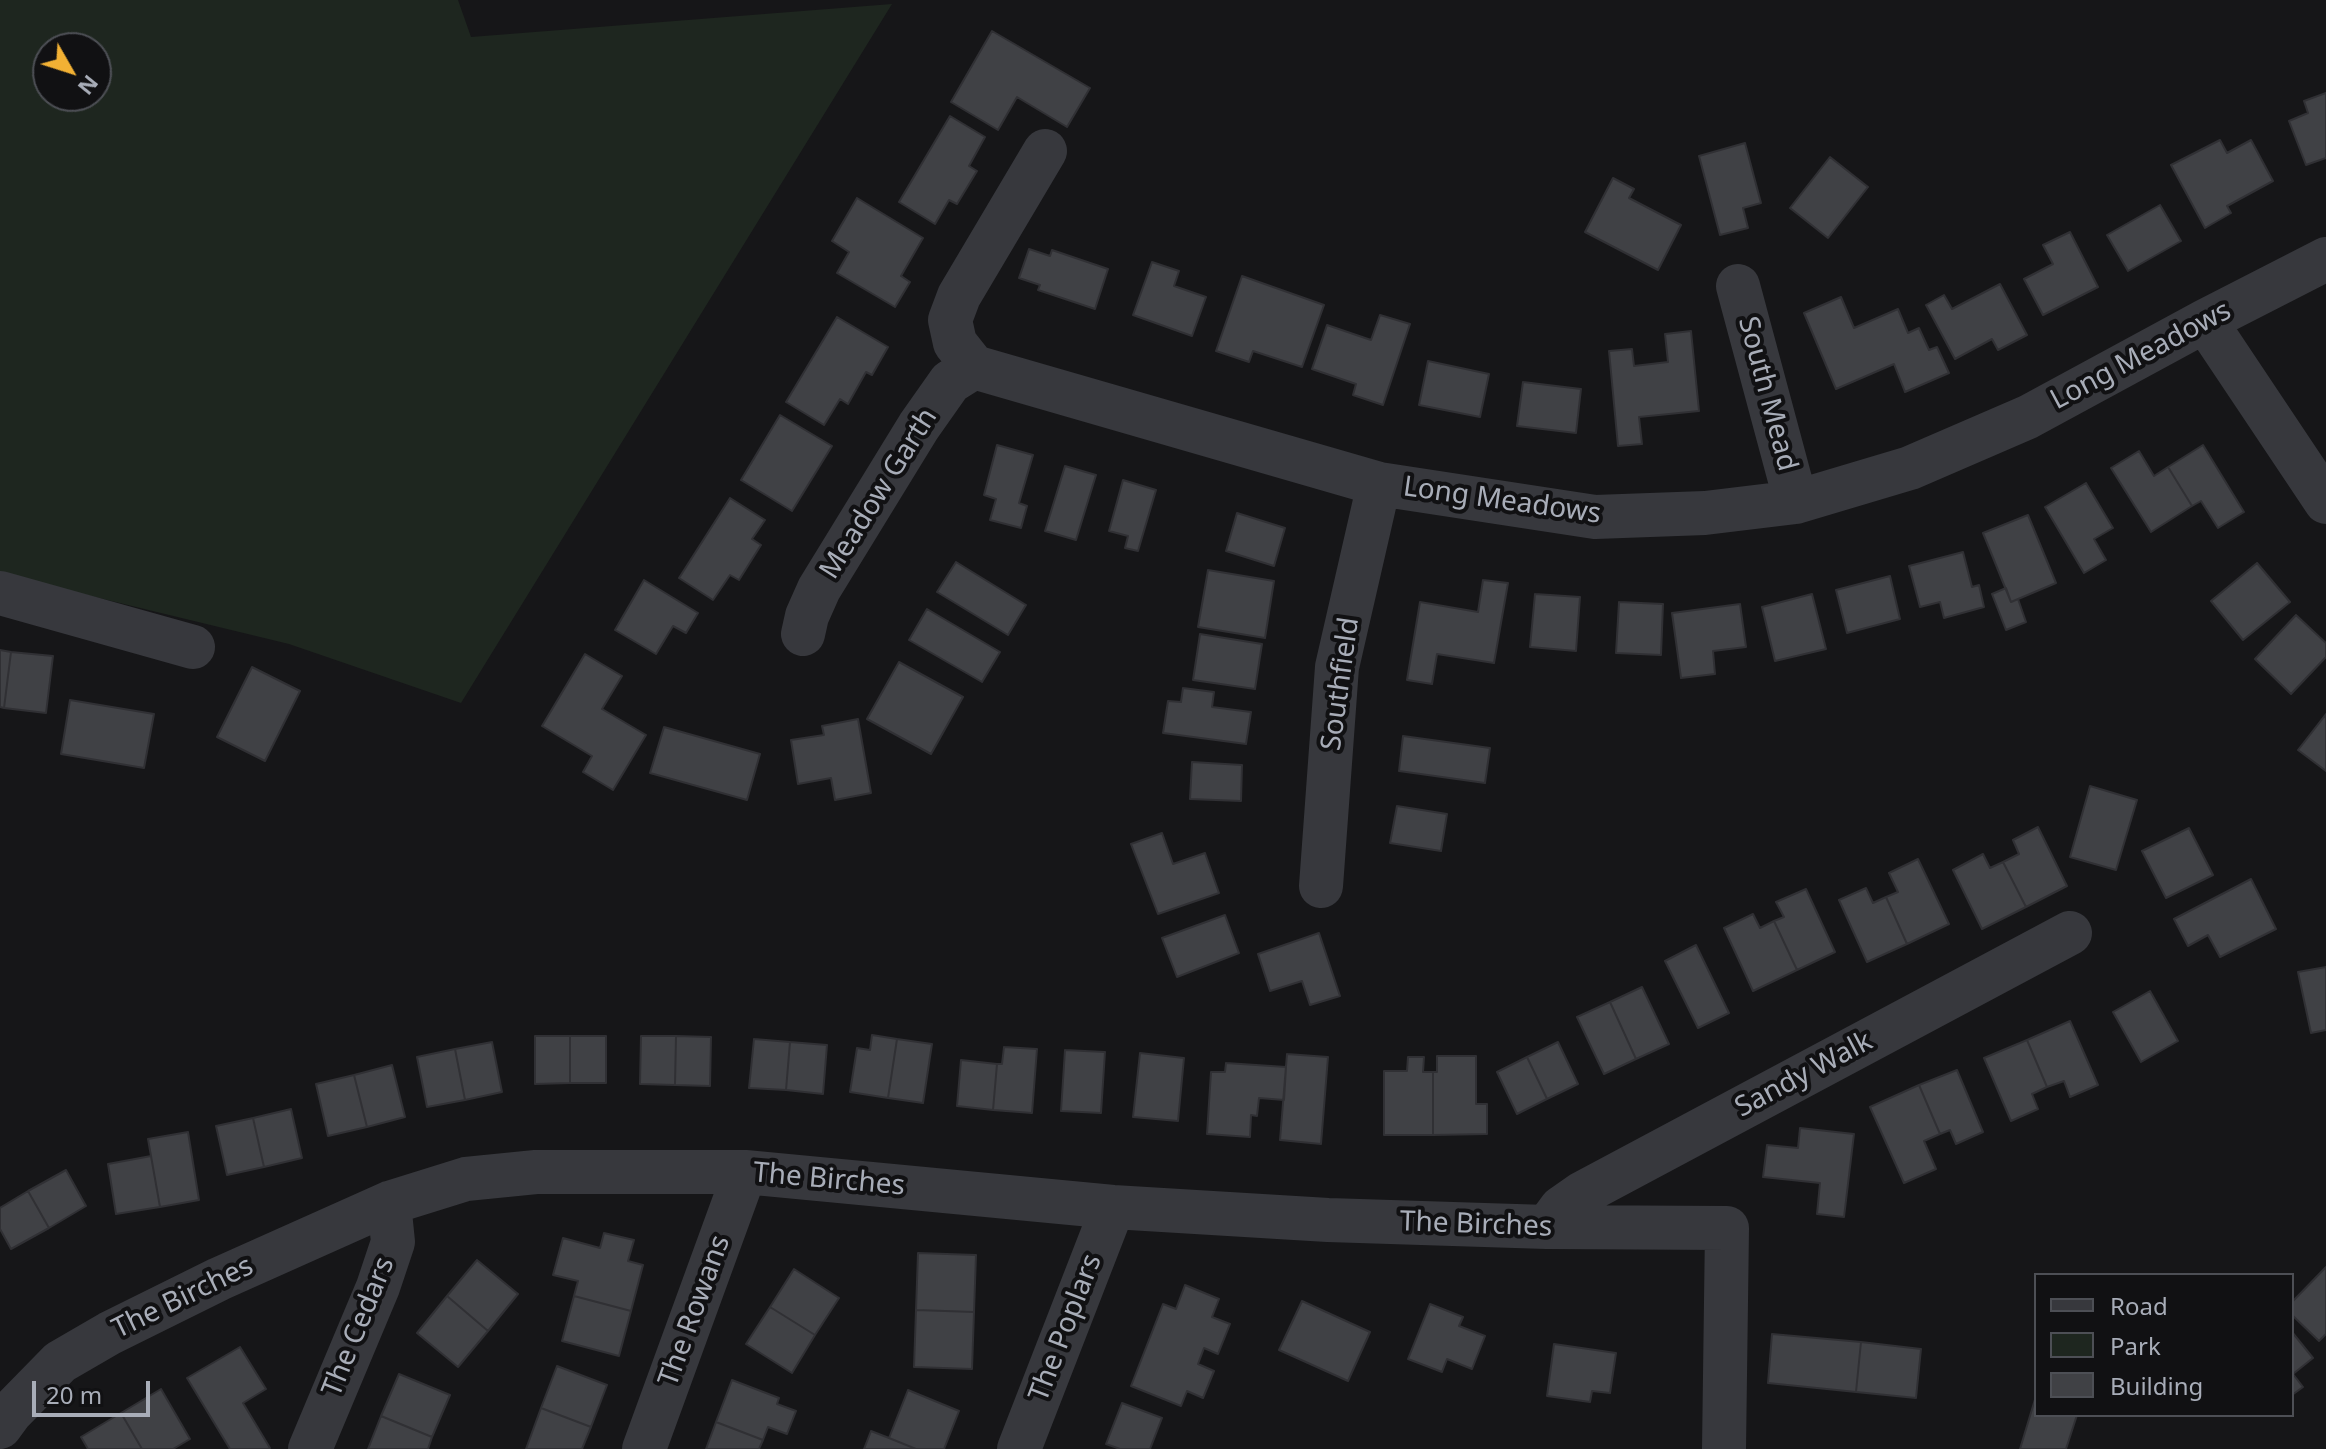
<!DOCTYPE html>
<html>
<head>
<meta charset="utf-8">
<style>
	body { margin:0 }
	#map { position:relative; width:2326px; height:1449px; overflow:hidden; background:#161618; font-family:"Noto Sans",sans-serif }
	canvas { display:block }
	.legend { position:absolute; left:2034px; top:1273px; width:260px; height:144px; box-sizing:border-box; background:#111113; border:2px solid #4d4f55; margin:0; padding:10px 14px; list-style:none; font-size:24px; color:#a8adb8 }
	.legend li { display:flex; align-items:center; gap:16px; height:40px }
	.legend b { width:40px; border:2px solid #4d4f55 }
	.north { position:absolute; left:32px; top:32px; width:80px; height:80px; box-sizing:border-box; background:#111113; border:2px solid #4d4f55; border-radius:50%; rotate:129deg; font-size:22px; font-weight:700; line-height:32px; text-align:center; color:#a8adb8 }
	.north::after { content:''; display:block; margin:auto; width:28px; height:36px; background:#f2b134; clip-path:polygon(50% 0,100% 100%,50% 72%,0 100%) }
	.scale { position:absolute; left:32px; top:1381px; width:118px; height:36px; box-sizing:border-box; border:4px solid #a8adb8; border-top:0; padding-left:10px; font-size:24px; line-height:28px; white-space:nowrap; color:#a8adb8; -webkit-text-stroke:6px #111113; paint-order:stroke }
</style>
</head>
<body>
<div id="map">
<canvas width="2326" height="1449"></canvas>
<ul class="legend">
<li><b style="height:10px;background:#37383d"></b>Road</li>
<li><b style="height:22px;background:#1e261f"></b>Park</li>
<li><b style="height:22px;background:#404145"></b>Building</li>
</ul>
<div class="north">N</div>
<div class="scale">20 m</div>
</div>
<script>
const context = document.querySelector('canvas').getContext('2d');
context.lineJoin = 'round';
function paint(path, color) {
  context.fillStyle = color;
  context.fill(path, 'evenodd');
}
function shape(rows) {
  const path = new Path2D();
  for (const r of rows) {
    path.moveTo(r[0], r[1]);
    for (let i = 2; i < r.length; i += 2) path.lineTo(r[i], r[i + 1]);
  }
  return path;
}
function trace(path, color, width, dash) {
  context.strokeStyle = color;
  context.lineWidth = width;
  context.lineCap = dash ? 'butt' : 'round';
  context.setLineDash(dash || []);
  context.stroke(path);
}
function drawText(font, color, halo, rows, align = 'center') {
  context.font = font + ' "Noto Sans",sans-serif';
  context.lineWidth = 8;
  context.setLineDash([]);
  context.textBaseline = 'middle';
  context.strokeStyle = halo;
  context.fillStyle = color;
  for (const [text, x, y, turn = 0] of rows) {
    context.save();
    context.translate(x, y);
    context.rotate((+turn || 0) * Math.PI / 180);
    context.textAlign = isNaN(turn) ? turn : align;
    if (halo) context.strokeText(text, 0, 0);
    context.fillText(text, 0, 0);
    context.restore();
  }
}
const green = shape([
	[0,0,458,0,471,37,892,4,461,703,289,644,0,574],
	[48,48,96,48,96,96,48,96]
]);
const building = shape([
	[992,31,1090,88,1067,127,1017,97,998,130,951,102,992,31],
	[2326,93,2326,158,2306,165,2289,121,2308,113,2304,101,2326,93],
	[950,116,985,137,969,166,977,171,957,204,949,200,935,224,899,202,950,116],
	[2220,140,2227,153,2251,140,2273,181,2227,206,2231,213,2205,228,2171,165,2220,140],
	[1745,143,1761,203,1743,208,1748,228,1720,235,1699,156,1745,143],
	[1830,157,1868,187,1828,238,1790,208,1830,157],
	[1613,178,1634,189,1629,198,1681,225,1658,270,1585,232,1613,178],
	[857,198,923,238,901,276,910,282,895,307,837,273,849,252,832,241,857,198],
	[2160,205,2181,241,2128,271,2107,235,2160,205],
	[2070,232,2098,287,2043,315,2024,279,2053,264,2043,245,2070,232],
	[1029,249,1050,256,1052,250,1108,269,1095,309,1038,290,1040,285,1019,278,1029,249],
	[1152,262,1179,271,1174,286,1206,297,1192,336,1133,315,1152,262],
	[1242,276,1324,305,1302,367,1253,351,1249,362,1216,351,1242,276],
	[2000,284,2027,335,1998,350,1992,339,1955,359,1926,305,1944,295,1952,309,2000,284],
	[1841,297,1854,328,1898,309,1908,333,1919,328,1929,350,1937,347,1949,373,1905,392,1894,364,1836,389,1804,313,1841,297],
	[1380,315,1410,324,1383,405,1353,395,1356,384,1312,369,1327,325,1371,340,1380,315],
	[837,317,888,347,872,375,866,372,848,404,840,399,824,425,786,402,837,317],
	[1691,331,1699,411,1639,417,1642,444,1618,446,1609,351,1632,349,1634,366,1668,362,1665,334,1691,331],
	[1428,361,1489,374,1480,417,1419,405,1428,361],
	[1523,382,1581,389,1576,433,1517,426,1523,382],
	[780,415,832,446,792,511,741,480,780,415],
	[997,445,1033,455,1019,503,1027,506,1021,528,990,520,996,499,984,495,997,445],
	[2203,445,2244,512,2218,528,2201,501,2192,506,2168,467,2203,445],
	[2139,451,2154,476,2168,467,2192,506,2151,532,2111,468,2139,451],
	[1065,466,1096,475,1076,540,1045,531,1065,466],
	[1123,480,1156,490,1138,551,1125,548,1128,536,1109,531,1123,480],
	[2086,483,2113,528,2094,539,2106,560,2084,573,2045,507,2086,483],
	[730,498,765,520,752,539,761,545,739,580,730,575,713,600,679,578,730,498],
	[1237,513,1285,528,1274,566,1226,551,1237,513],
	[2028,515,2056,583,2011,602,1983,533,2028,515],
	[1963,552,1972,587,1979,585,1984,607,1944,618,1940,602,1920,607,1909,566,1963,552],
	[956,562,1026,605,1008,635,937,592,956,562],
	[2257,563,2290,602,2243,640,2211,601,2257,563],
	[1208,570,1274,581,1265,638,1198,627,1208,570],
	[1890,576,1900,619,1847,633,1836,590,1890,576],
	[644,580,698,613,686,633,673,626,656,654,615,630,644,580],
	[1483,580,1508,583,1494,663,1437,654,1432,684,1407,680,1420,602,1478,612,1483,580],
	[2006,588,2011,602,2018,599,2026,622,2006,630,1992,594,2006,588],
	[1535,594,1580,597,1576,651,1530,647,1535,594],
	[1812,594,1826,649,1775,661,1762,607,1812,594],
	[1619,602,1663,604,1661,655,1616,653,1619,602],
	[1740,604,1746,647,1713,651,1715,674,1681,678,1672,613,1740,604],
	[927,609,1000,652,982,682,909,640,927,609],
	[2296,615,2326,643,2326,657,2291,694,2255,659,2296,615],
	[1200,634,1262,644,1255,689,1193,680,1200,634],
	[0,650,11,652,4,708,0,707,0,650],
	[11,652,53,656,46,713,4,708,11,652],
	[585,654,622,676,602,709,646,735,613,790,583,772,592,756,542,726,585,654],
	[899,662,963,697,931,754,867,719,899,662],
	[252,667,300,691,265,761,217,737,252,667],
	[1183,688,1214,692,1212,707,1251,712,1246,744,1163,733,1168,701,1181,702,1183,688],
	[70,700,154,714,144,768,61,754,70,700],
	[2326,714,2326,771,2298,750,2326,714],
	[858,719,871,793,835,800,831,778,798,784,791,740,824,735,822,726,858,719],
	[664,727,760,754,747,800,650,773,664,727],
	[1403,736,1490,748,1485,783,1399,771,1403,736],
	[1192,762,1242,765,1241,801,1190,799,1192,762],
	[2090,786,2137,800,2116,870,2070,857,2090,786],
	[1397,806,1447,814,1441,851,1390,843,1397,806],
	[2038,827,2067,886,2026,907,2003,862,2019,854,2013,840,2038,827],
	[2189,828,2213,875,2166,898,2142,851,2189,828],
	[1162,833,1173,864,1205,853,1219,893,1158,914,1131,844,1162,833],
	[1983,854,1990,868,2003,862,2026,907,1982,929,1953,870,1983,854],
	[1918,859,1949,924,1907,944,1886,897,1898,892,1889,873,1918,859],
	[2251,879,2276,929,2220,957,2208,935,2188,946,2174,919,2251,879],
	[1866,888,1873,903,1886,897,1907,944,1867,962,1839,900,1866,888],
	[1806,889,1835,952,1797,970,1774,921,1784,917,1776,902,1806,889],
	[1753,914,1760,928,1774,921,1797,970,1753,991,1724,928,1753,914],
	[1225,915,1239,953,1177,977,1162,938,1225,915],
	[1319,933,1340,996,1310,1005,1302,981,1270,991,1258,954,1319,933],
	[1696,945,1729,1013,1698,1028,1665,961,1696,945],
	[2326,967,2326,1030,2311,1033,2298,972,2326,967],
	[1642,987,1669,1044,1636,1059,1610,1002,1642,987],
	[2150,991,2178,1041,2141,1062,2113,1012,2150,991],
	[1610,1002,1636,1059,1604,1074,1577,1017,1610,1002],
	[2070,1021,2098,1085,2070,1097,2064,1081,2047,1087,2027,1040,2070,1021],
	[872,1035,897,1039,888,1098,850,1092,857,1048,870,1050,872,1035],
	[535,1036,570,1036,570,1083,535,1084,535,1036],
	[570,1036,606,1036,606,1083,570,1083,570,1036],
	[641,1036,676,1036,675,1085,640,1084,641,1036],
	[676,1036,711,1037,710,1086,675,1085,676,1036],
	[754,1039,790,1042,786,1090,749,1088,754,1039],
	[897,1039,932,1044,923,1103,888,1098,897,1039],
	[2027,1040,2047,1087,2032,1094,2038,1109,2011,1121,1984,1058,2027,1040],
	[492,1042,502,1092,465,1100,455,1049,492,1042],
	[790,1042,827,1045,823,1094,786,1090,790,1042],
	[1558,1042,1578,1084,1547,1099,1527,1057,1558,1042],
	[1004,1047,1037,1049,1032,1113,993,1110,997,1064,1002,1064,1004,1047],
	[455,1049,465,1100,427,1107,417,1057,455,1049],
	[1065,1050,1105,1052,1101,1113,1061,1111,1065,1050],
	[1140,1053,1184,1058,1178,1121,1133,1117,1140,1053],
	[1287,1054,1328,1057,1321,1144,1280,1140,1287,1054],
	[1437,1056,1476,1056,1476,1104,1487,1104,1487,1134,1433,1135,1433,1072,1437,1072,1437,1056],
	[1408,1057,1424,1057,1423,1072,1433,1072,1433,1135,1384,1135,1384,1071,1407,1071,1408,1057],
	[1527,1057,1547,1099,1517,1114,1497,1072,1527,1057],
	[961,1060,997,1064,993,1110,957,1106,961,1060],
	[1226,1063,1286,1067,1284,1100,1259,1098,1257,1116,1251,1115,1250,1137,1207,1134,1211,1072,1225,1072,1226,1063],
	[392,1065,405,1117,367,1127,354,1075,392,1065],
	[1957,1070,1983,1132,1956,1144,1950,1130,1940,1134,1919,1085,1957,1070],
	[354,1075,367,1127,328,1136,316,1084,354,1075],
	[1919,1085,1940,1134,1924,1141,1936,1169,1904,1183,1870,1107,1919,1085],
	[291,1109,302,1158,264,1167,253,1118,291,1109],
	[253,1118,264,1167,227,1175,216,1126,253,1118],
	[1800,1128,1854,1134,1844,1217,1817,1214,1820,1183,1763,1177,1767,1145,1798,1148,1800,1128],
	[188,1132,199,1200,160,1207,148,1139,188,1132],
	[151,1156,160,1207,116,1214,108,1164,151,1156],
	[66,1170,86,1206,49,1228,28,1191,66,1170],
	[28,1191,49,1228,11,1249,0,1229,0,1208,28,1191],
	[604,1233,634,1240,628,1261,643,1265,631,1311,574,1296,578,1281,553,1275,563,1238,600,1248,604,1233],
	[918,1253,976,1255,974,1312,916,1310,918,1253],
	[477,1260,518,1294,488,1331,447,1296,477,1260],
	[2326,1267,2326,1334,2319,1341,2292,1315,2292,1302,2326,1267],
	[794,1269,839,1298,815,1335,770,1307,794,1269],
	[1185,1285,1219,1299,1212,1317,1230,1324,1218,1354,1204,1348,1198,1364,1214,1371,1203,1398,1187,1391,1181,1406,1131,1386,1163,1304,1176,1309,1185,1285],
	[447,1296,488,1331,458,1367,417,1333,447,1296],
	[574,1296,631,1311,619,1356,562,1341,574,1296],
	[1302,1301,1370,1332,1348,1381,1279,1350,1302,1301],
	[1430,1304,1463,1317,1459,1326,1485,1336,1472,1369,1447,1359,1442,1372,1408,1359,1430,1304],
	[770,1307,815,1335,792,1373,746,1344,770,1307],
	[916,1310,974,1312,972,1369,914,1367,916,1310],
	[2292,1332,2313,1358,2293,1374,2303,1387,2292,1395,2292,1332],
	[1772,1334,1861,1342,1856,1392,1768,1383,1772,1334],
	[1861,1342,1921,1349,1916,1398,1856,1392,1861,1342],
	[1554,1344,1616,1353,1610,1393,1592,1391,1590,1402,1547,1396,1554,1344],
	[240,1347,266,1389,243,1403,270,1448,268,1449,230,1449,187,1378,240,1347],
	[557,1366,607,1385,591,1427,541,1408,557,1366],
	[399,1374,450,1395,432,1437,381,1416,399,1374],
	[732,1380,779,1398,777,1404,796,1411,787,1434,768,1427,763,1440,716,1422,732,1380],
	[161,1389,190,1439,173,1449,142,1449,121,1413,161,1389],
	[908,1390,959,1411,944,1449,916,1449,889,1438,908,1390],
	[2036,1396,2036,1415,2077,1415,2066,1449,2020,1449,2036,1396],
	[1122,1403,1162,1418,1150,1449,1120,1449,1106,1444,1122,1403],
	[541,1408,591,1427,582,1449,526,1449,541,1408],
	[121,1413,142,1449,88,1449,81,1437,121,1413],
	[381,1416,432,1437,428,1449,368,1449,381,1416],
	[716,1422,763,1440,759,1449,706,1449,716,1422],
	[871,1431,889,1438,916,1449,864,1449,871,1431]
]);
const minor = shape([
	[1738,286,1796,502],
	[2205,321,2326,502],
	[974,367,1379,484,1595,517,1705,513,1796,502,1910,468,2028,417,2205,321,2326,259],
	[974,367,955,343,950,320,959,296,1045,151],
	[0,593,193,647],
	[803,634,807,616,819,589,919,426,950,382,974,367],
	[1321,886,1337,667,1379,484],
	[1547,1227,1561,1208,1581,1194,2070,933],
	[0,1427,11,1412,60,1362,110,1333,219,1279,389,1203,466,1179,536,1172,745,1172,1113,1207,1328,1220,1547,1227,1727,1228,1724,1449],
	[310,1449,378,1287,393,1242,389,1203],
	[644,1449,745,1172],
	[1019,1449,1113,1207]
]);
const streetNames = [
	["Long Meadows",2141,356,-28],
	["South Mead",1767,394,75],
	["Meadow Garth",879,494,-58],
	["Long Meadows",1502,501,8],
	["Southfield",1341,684,-82],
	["Sandy Walk",1804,1075,-28],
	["The Birches",829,1180,5],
	["The Birches",1476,1225,2],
	["The Birches",183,1298,-26],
	["The Rowans",695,1311,-70],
	["The Cedars",359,1327,-68],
	["The Poplars",1066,1328,-69]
];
paint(green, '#1e261f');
paint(building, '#404145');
trace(building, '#303034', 2);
trace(minor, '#37383d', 44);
drawText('28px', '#a8adb8', '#111113', streetNames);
</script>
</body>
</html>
